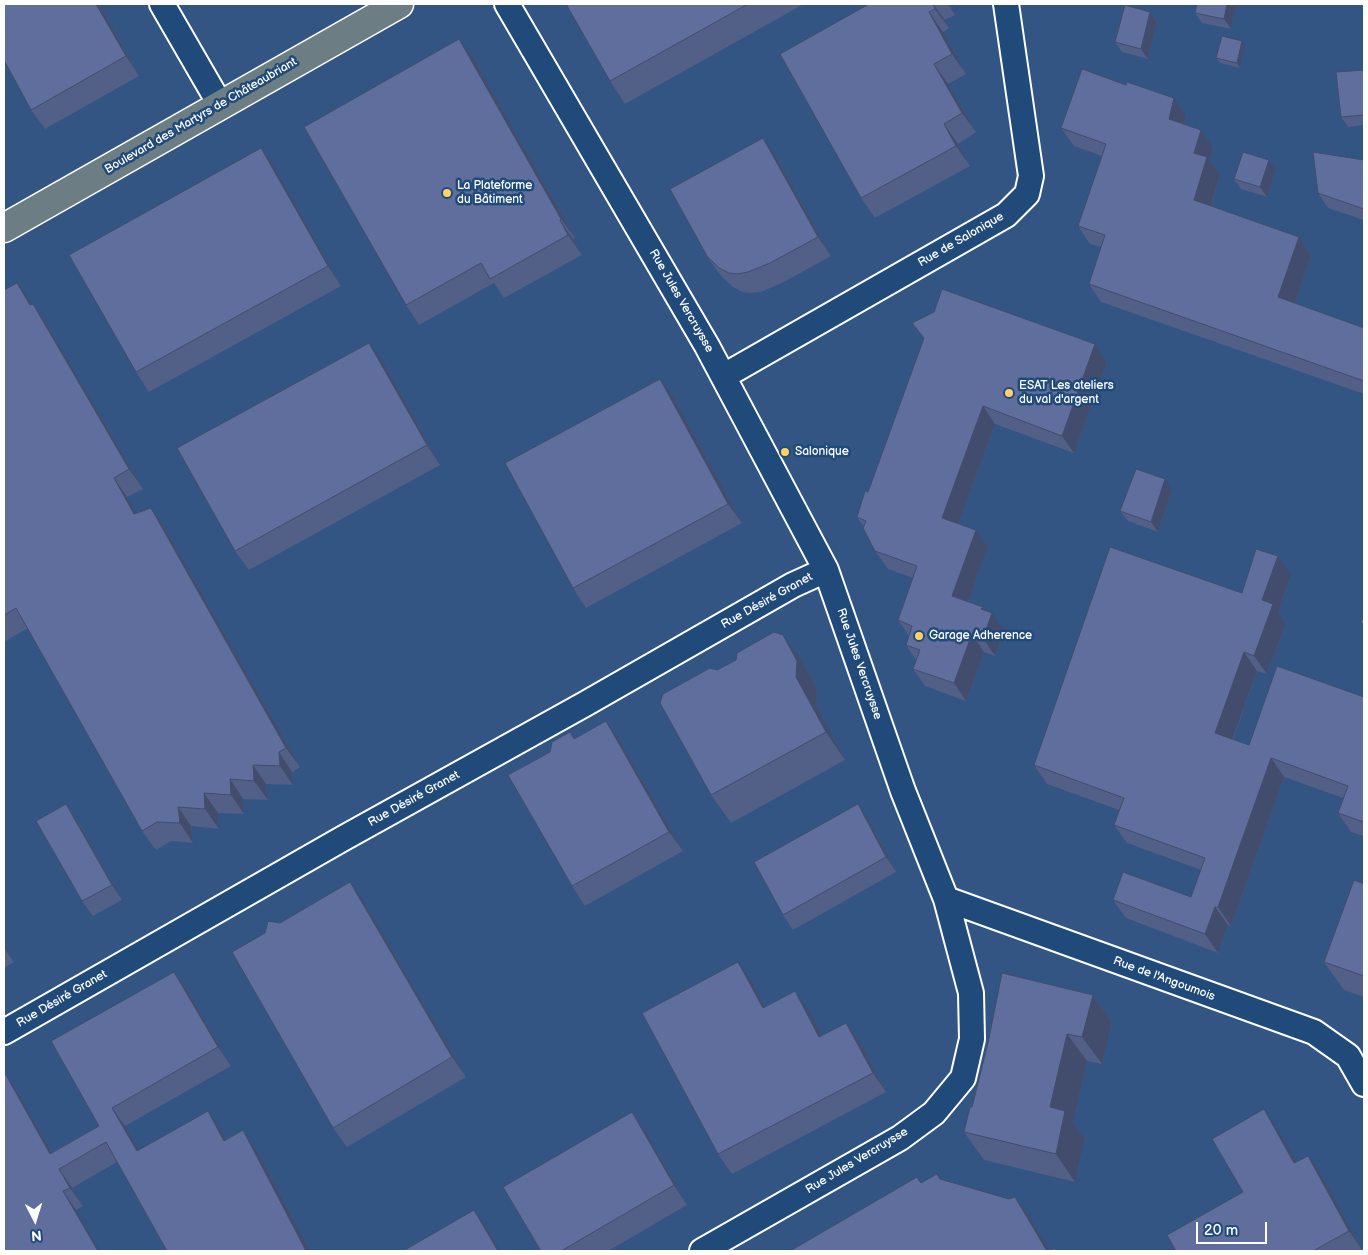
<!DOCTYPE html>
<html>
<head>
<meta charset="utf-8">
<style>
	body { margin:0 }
	#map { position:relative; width:1368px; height:1255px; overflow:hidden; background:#1f4a7a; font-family:"Balsamiq Sans",sans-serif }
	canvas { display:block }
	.frame { position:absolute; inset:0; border:5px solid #fff; pointer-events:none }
	.north { position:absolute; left:10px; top:1195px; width:50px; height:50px; -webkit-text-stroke:4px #1f4a7a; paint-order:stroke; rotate:175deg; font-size:14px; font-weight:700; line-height:20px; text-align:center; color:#fff }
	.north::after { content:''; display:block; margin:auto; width:18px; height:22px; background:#fff; clip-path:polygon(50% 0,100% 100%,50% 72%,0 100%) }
	.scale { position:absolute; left:1196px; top:1222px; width:71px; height:22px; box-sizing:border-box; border:2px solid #fff; border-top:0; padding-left:6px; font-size:15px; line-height:18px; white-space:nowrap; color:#fff; -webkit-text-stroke:4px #1f4a7a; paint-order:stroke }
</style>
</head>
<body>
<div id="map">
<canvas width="1368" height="1255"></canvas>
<div class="frame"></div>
<div class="north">N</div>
<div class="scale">20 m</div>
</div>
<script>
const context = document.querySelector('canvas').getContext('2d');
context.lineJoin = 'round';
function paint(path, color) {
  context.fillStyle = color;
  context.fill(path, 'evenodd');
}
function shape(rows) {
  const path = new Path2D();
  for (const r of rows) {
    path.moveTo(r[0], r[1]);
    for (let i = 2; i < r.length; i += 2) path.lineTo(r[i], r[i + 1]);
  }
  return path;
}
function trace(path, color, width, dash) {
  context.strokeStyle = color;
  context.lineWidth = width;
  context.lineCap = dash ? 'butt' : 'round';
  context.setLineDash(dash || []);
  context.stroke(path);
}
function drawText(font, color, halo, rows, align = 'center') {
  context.font = font + ' "Balsamiq Sans",sans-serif';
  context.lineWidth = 5;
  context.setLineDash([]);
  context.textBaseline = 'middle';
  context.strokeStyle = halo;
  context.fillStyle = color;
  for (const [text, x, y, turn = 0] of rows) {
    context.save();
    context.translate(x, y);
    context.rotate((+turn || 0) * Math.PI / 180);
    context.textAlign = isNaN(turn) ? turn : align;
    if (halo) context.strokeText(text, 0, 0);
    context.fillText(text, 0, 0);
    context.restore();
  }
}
const built = shape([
	[4,4,1364,4,1364,1251,4,1251]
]);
const minor = shape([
	[162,4,221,106],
	[507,4,707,346,826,570,903,791,946,899,971,993,972,1039,963,1078,934,1113,900,1138,702,1251],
	[724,376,1006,215,1027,194,1031,176,1006,4],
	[946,899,1314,1032,1348,1056,1364,1084],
	[4,1032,342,839,585,704,793,585,826,570]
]);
const major = shape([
	[4,228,399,4]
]);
const wall = shape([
	[99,4,139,76,45,129,31,110],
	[566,4,804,4,625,104,610,81],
	[869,4,949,4,955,15,945,20,949,28,943,32,966,74,948,84,976,132,958,144,970,166,875,218,861,198],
	[1236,4,1231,29,1202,23,1195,13],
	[1150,12,1157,22,1148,59,1122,52,1115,42],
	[1245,46,1240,68,1220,63,1216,58],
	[473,58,575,238,573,239,582,255,504,298,494,283,419,325,406,305],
	[1364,70,1364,125,1348,127,1341,117],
	[1186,116,1184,124,1213,148,1209,160,1220,175,1211,206,1299,237,1311,255,1295,303,1364,328,1364,394,1101,302,1089,284,1101,247,1090,244,1078,226,1102,156,1074,146,1061,128],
	[261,148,275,168,341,286,149,392,136,372],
	[776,157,831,256,784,282,761,292,750,293,742,292,733,287,721,276,707,256],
	[1364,160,1364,220,1328,208,1318,193],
	[1276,170,1267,197,1241,189,1234,179],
	[4,290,32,304,46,323,143,489,127,497,136,513,164,527,300,767,292,772,293,785,266,784,268,800,243,799,244,814,218,813,219,829,191,826,193,843,171,841,156,850,142,831,28,628,4,642],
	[912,323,1107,362,1074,453,995,424,958,524,976,530,988,547,968,602,985,610,1004,630,995,656,984,652,966,701,925,686,913,669,916,660,906,645,909,636,898,620,913,578,888,569,875,551,863,526,857,517,868,492,924,339],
	[383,362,440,465,249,570,235,551],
	[674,398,742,523,586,608,573,588],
	[1172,490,1158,532,1128,521,1120,511],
	[1291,575,1278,612,1286,623,1267,674,1257,671,1233,740,1249,745,1364,697,1364,836,1351,832,1338,813,1343,798,1284,777,1231,926,1228,925,1218,953,1126,918,1113,900,1191,897,1201,870,1127,843,1114,825,1119,810,1047,784,1034,765,1242,593],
	[803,663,817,689,816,705,845,760,731,823,711,795,717,670],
	[574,739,620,741,683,851,585,906,572,886],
	[66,804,76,819,122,900,93,916,82,901],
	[868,819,896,872,793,930,783,915],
	[1364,884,1364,997,1344,990,1324,962],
	[364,902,466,1077,347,1147,333,1128,265,933,280,923],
	[4,944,14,962,4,968],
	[174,972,187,990,231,1066,125,1126,139,1150,220,1129,226,1139,243,1130,256,1149,310,1251,167,1251,117,1162,72,1188,83,1206,4,1251,18,1093,52,1152,99,1126],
	[752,982,765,1007,809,1010,822,1035,846,1023,860,1042,886,1092,732,1174,718,1154],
	[1093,995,1112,1023,1102,1064,1087,1061,1073,1122,1085,1139,1075,1182,984,1160,964,1132,972,1107],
	[632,1112,646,1132,687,1205,608,1251,541,1251],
	[1277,1128,1296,1162,1321,1174,1362,1250,1360,1251,1176,1251,1243,1192]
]);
const shadedWall = shape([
	[96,4,99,4,139,76,126,56],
	[933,4,945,20,949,28,935,9],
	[948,4,949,4,955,15],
	[1227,4,1236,4,1231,29,1224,19],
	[929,12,943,32,966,74,952,54],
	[1150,12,1157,22,1148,59,1141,49],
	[459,39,473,58,575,238,561,219],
	[1242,41,1245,46,1240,68,1237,63],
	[934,64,948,84,976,132,962,113],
	[1174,98,1186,116,1181,137,1169,119],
	[944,124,958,144,970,166,956,146],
	[1201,130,1213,148,1209,160,1220,175,1207,218,1194,200,1194,153],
	[763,138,776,157,831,256,818,237],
	[261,148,275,168,341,286,328,266],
	[1269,160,1276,170,1267,197,1260,187],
	[560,220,573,239,582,255,568,235],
	[1299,237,1311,255,1291,315,1278,297],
	[17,283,31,302,43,324,30,305],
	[33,304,46,323,143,489,129,469],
	[369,343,383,362,440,465,427,445],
	[1095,344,1107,362,1074,453,1062,436],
	[660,379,674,398,742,523,728,504],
	[983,406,995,424,954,535,942,518],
	[114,478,127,497,148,533,134,514],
	[1165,479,1172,490,1158,532,1151,522],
	[151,508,164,527,300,767,286,748],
	[976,530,988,547,964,613,952,596],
	[1278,556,1291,575,1278,612,1286,623,1267,674,1254,656,1262,600],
	[983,607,990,618,992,613,1004,630,995,656,983,638,981,609],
	[972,634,984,652,966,701,954,683],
	[783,635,803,663,817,689,816,705,845,760,826,732,796,677],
	[1244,652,1257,671,1228,752,1215,733],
	[606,721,620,741,683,851,669,832],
	[279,752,292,772,293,785,280,766],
	[1271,758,1284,777,1231,926,1218,907],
	[253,765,266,784,268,800,254,781],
	[230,779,243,799,244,814,231,795],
	[204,793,218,813,219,829,205,809],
	[66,804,76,819,122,900,112,885],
	[858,804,868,819,896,872,886,857],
	[178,807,191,826,193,843,180,823],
	[350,882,364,902,466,1077,452,1057],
	[1215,907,1228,925,1218,953,1205,934],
	[4,944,14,962,4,948],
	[738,962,752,982,776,1028,763,1008],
	[174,972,187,990,231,1066,218,1047],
	[795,991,809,1010,833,1056,819,1037],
	[1093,995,1112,1023,1102,1064,1082,1037],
	[846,1023,860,1042,886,1092,873,1073],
	[1067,1034,1087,1061,1073,1122,1085,1139,1075,1182,1056,1154,1050,1107],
	[6,1075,18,1093,61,1168,50,1154],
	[112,1108,125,1126,150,1169,137,1151],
	[1264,1109,1277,1128,1308,1182,1294,1163],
	[208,1111,220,1129,237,1159,224,1141],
	[632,1112,646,1132,687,1205,674,1185],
	[243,1130,256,1149,310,1251,306,1251],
	[1308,1156,1321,1174,1362,1250,1349,1231],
	[59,1169,72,1188,83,1206,70,1188],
	[63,1191,76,1210,100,1251,98,1251],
	[1015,1197,1029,1216,1050,1251,1047,1251],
	[474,1210,485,1225,500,1251,498,1251]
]);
const building = shape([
	[4,4,96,4,126,56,31,110,4,60,4,4],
	[566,4,748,4,610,81,566,4],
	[869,4,933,4,935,9,929,12,952,54,934,64,962,113,944,124,956,146,861,198,780,54,869,4],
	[1197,4,1227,4,1224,19,1195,13,1197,4],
	[1125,5,1150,12,1141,49,1115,42,1125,5],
	[1222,36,1242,41,1237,63,1216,58,1222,36],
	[459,39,561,219,560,220,568,235,490,279,481,263,406,305,304,127,459,39],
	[1082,69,1126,85,1127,82,1174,98,1169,119,1201,130,1194,153,1207,157,1194,200,1299,237,1278,297,1364,328,1364,381,1089,284,1105,235,1078,226,1106,144,1061,128,1082,69],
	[1364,70,1364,115,1341,117,1336,72,1364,70],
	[763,138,818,237,770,263,748,272,737,274,729,273,719,268,707,256,670,189,763,138],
	[261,148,328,266,136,372,69,255,261,148],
	[1243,152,1269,160,1260,187,1234,179,1243,152],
	[1313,152,1364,160,1364,209,1318,193,1313,152],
	[17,283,30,305,33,304,129,469,114,478,134,514,151,508,286,748,279,752,280,766,253,765,254,781,230,779,231,795,204,793,205,809,178,807,180,823,157,822,142,831,16,608,4,615,4,290,17,283],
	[942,289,1095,344,1062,436,983,406,942,518,976,530,952,596,983,607,981,609,992,613,983,638,972,634,954,683,913,669,920,650,906,645,912,626,898,620,917,566,875,551,863,528,866,521,857,517,865,491,868,492,924,338,912,323,934,312,942,289],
	[369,343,427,445,235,551,177,448,369,343],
	[660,379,728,504,573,588,505,463,660,379],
	[1136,469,1165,479,1151,522,1120,511,1136,469],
	[1110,547,1242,593,1256,549,1278,556,1262,600,1273,604,1254,656,1244,652,1215,733,1249,745,1277,666,1364,697,1364,822,1338,813,1348,786,1271,758,1218,907,1215,907,1205,934,1113,900,1123,872,1191,897,1205,858,1114,825,1124,798,1034,765,1110,547],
	[1364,614,1364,624,1361,623,1364,614],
	[774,632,783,635,797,661,796,677,826,732,711,795,660,703,663,694,710,668,717,670,736,660,737,653,774,632],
	[606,721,669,832,572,886,508,775,550,752,552,742,570,732,574,739,606,721],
	[66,804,112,885,82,901,36,821,66,804],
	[858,804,886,857,783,915,754,862,858,804],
	[1354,880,1364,884,1364,976,1324,962,1354,880],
	[350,882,452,1057,333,1128,232,952,265,933,268,921,280,923,350,882],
	[738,962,763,1008,795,991,819,1037,846,1023,873,1073,718,1154,642,1013,738,962],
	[174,972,218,1047,112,1108,137,1151,208,1111,224,1141,243,1130,306,1251,167,1251,106,1142,59,1169,70,1188,63,1191,98,1251,4,1251,4,1076,6,1075,50,1154,99,1126,51,1041,174,972],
	[1002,973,1093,995,1082,1037,1067,1034,1050,1107,1065,1111,1056,1154,964,1132,970,1107,972,1107,988,1043,1002,973],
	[1264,1109,1294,1163,1308,1156,1349,1231,1313,1251,1176,1251,1167,1235,1243,1192,1212,1139,1264,1109],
	[632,1112,674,1185,561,1251,541,1251,503,1187,632,1112],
	[937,1174,940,1179,1009,1199,1015,1197,1047,1251,790,1251,917,1177,921,1183,937,1174],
	[474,1210,498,1251,403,1251,474,1210],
	[1055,1248,1056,1251,1049,1251,1055,1248]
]);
const markers = [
	[447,193,5,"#ffd166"],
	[1009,393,5,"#ffd166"],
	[785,452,5,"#ffd166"],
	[919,636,5,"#ffd166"]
];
const streetNames = [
	["Boulevard des Martyrs de Châteaubriant",201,116,-30],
	["Rue de Salonique",961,240,-30],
	["Rue Jules Vercruysse",681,301,60],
	["Rue Désiré Granet",767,601,-29],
	["Rue Jules Vercruysse",859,664,71],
	["Rue Désiré Granet",414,799,-29],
	["Rue de l'Angoumois",1164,979,20],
	["Rue Désiré Granet",62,999,-30],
	["Rue Jules Vercruysse",857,1161,-31]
];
const poiNames = [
	["La Plateforme",457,186],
	["du Bâtiment",457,200],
	["ESAT Les ateliers",1019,386],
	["du val d'argent",1019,400],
	["Salonique",795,452],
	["Garage Adherence",929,636]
];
paint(built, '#325584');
trace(minor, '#fff', 28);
trace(major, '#fff', 31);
trace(minor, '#1f4a7a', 24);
trace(major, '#6d7d84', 28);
paint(wall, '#525f86');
paint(shadedWall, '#424d6d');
paint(building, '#5f6e9c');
trace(building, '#424d6d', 1);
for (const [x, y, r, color] of markers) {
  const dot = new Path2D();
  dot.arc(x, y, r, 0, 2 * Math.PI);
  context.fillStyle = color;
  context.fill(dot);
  trace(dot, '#1f4a7a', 2);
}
drawText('12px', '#fff', '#1f4a7a', streetNames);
drawText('12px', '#fff', '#1f4a7a', poiNames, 'left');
</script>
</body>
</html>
